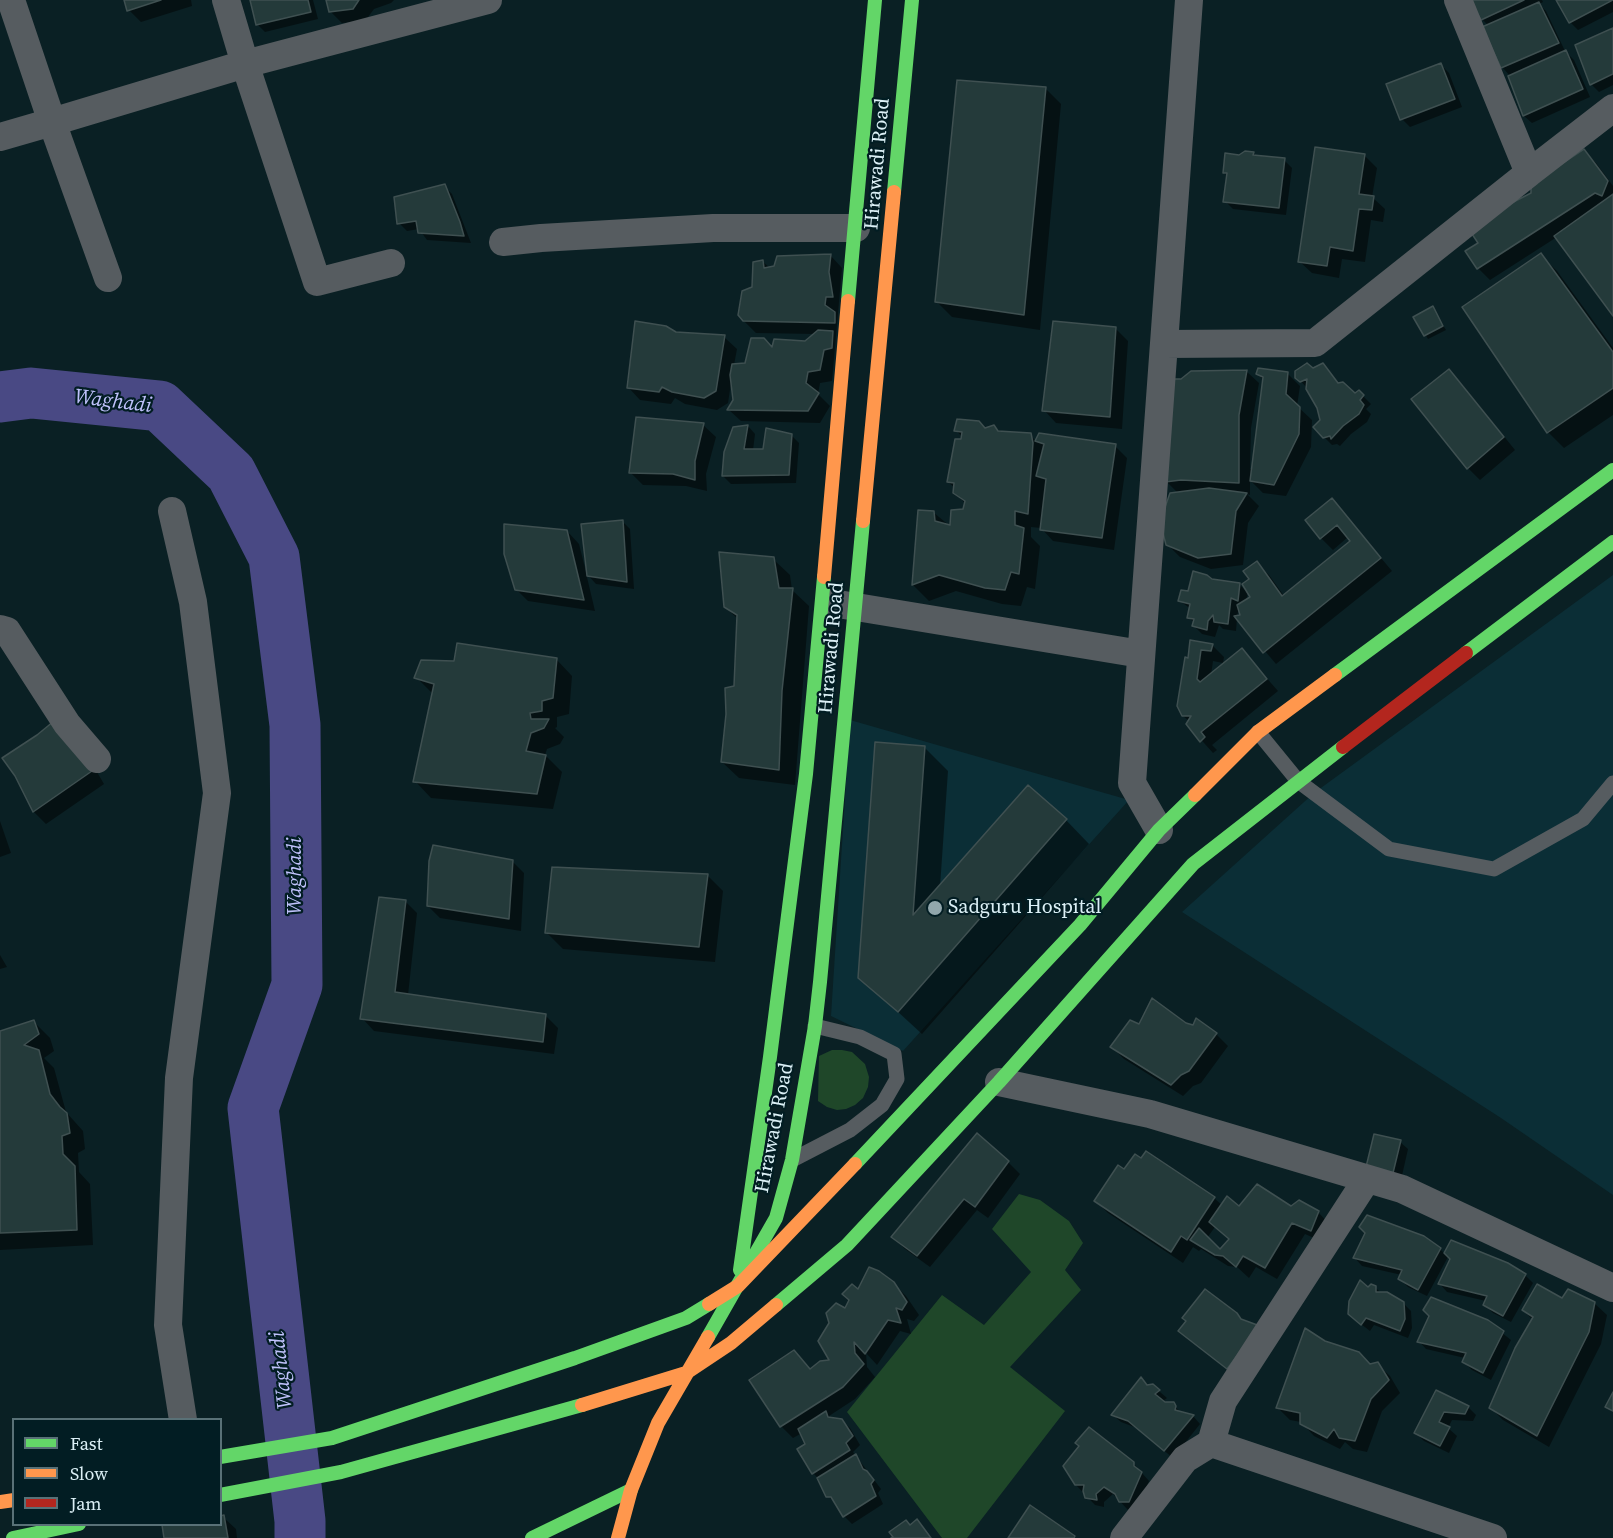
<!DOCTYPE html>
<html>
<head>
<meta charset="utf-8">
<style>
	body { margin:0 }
	#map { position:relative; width:1613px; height:1538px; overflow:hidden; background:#0a2024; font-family:"Source Serif 4",serif }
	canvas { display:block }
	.legend { position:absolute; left:12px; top:1418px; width:210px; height:108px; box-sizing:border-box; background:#021d23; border:2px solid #597177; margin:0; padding:8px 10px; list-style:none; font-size:18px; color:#dcf0f6 }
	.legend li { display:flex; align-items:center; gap:12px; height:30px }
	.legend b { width:30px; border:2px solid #597177 }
</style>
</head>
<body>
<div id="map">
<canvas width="1613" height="1538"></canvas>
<ul class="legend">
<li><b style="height:8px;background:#63d668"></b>Fast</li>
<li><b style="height:8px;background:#ff974d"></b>Slow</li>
<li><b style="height:8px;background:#b3261e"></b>Jam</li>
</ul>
</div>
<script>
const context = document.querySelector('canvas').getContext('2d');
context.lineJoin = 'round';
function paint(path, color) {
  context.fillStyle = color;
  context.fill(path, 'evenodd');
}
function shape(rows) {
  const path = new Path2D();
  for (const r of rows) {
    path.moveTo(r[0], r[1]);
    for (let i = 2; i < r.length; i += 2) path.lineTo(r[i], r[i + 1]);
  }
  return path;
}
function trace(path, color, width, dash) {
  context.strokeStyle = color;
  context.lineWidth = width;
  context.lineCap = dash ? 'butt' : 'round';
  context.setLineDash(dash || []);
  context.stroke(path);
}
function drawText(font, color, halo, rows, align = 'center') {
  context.font = font + ' "Source Serif 4",serif';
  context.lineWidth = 4.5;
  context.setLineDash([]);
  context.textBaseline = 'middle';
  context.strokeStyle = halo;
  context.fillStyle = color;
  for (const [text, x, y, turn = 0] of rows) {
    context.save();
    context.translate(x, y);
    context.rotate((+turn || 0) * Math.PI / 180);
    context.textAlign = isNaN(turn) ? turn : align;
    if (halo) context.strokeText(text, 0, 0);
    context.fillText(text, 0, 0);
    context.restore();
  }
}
const built = shape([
	[1613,575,1613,1195,1501,1118,1182,912,1314,793],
	[850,720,1129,800,903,1051,831,1016]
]);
const green = shape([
	[832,1050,842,1050,852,1052,865,1064,869,1077,868,1087,863,1098,855,1105,846,1109,837,1110,827,1107,818,1101,819,1056],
	[1019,1194,1040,1200,1069,1221,1083,1243,1065,1270,1081,1290,1010,1367,1065,1411,967,1538,942,1538,847,1412,942,1295,984,1325,1031,1272,992,1229]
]);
const shadow = shape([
	[126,0,191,0,192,6,141,22,129,10],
	[252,0,313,0,318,19,265,32,257,24],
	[328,0,394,0,391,3,374,9,365,21,342,23,330,11],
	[1472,0,1542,0,1543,2,1539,4,1546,11,1565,51,1574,60,1590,97,1532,123,1524,116,1511,77,1502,67,1489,26,1482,19],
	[1558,0,1613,0,1613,12,1578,30,1570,22],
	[1613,29,1613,85,1599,92,1591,84],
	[1441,65,1449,73,1462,107,1410,127,1402,119],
	[1045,88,1061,104,1040,330,952,317,936,301],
	[1584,151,1596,163,1613,186,1613,314,1557,237,1490,280,1478,268,1480,243,1533,194],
	[1253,153,1257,157,1284,160,1292,168,1286,215,1233,209,1225,201,1228,176,1224,173,1239,157],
	[1364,155,1377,168,1372,197,1385,209,1383,222,1371,220,1365,262,1342,259,1339,278,1312,273,1299,261],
	[444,186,452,194,471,243,427,240,419,229,407,231,399,223],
	[830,255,842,268,832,381,820,383,818,394,830,406,820,423,741,421,729,410,734,400,731,383,728,403,717,410,685,404,675,398,671,404,640,400,628,387,675,333,724,337,737,349,734,365,747,365,773,349,805,343,816,334,756,333,744,321,762,261,770,268],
	[1540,255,1557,271,1613,348,1613,415,1564,448,1548,432],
	[1432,308,1446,330,1428,339,1415,317],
	[1116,329,1128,341,1122,429,1056,423,1044,410],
	[1323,364,1339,384,1355,395,1359,392,1371,404,1366,409,1371,414,1367,422,1351,434,1340,446,1337,444,1332,445,1324,437,1318,407,1307,388,1297,377],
	[1246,371,1259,383,1251,428,1250,469,1253,469,1264,380,1257,374,1288,374,1300,386,1297,406,1312,420,1311,447,1286,496,1263,493,1250,480,1250,495,1247,494,1259,506,1248,523,1243,565,1211,569,1180,557,1167,544,1178,493,1167,482],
	[1449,371,1461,383,1515,450,1480,480,1468,468],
	[703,425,716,437,706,474,707,491,686,486,643,485,631,473],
	[748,426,755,434,753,450,765,451,791,435,799,443,796,483,731,484,723,476],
	[994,426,1001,433,1030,435,1036,441,1115,446,1127,458,1114,550,1053,541,1041,528,1031,527,1031,537,1040,546,1035,589,1027,587,1021,606,1002,604,956,591,929,601,913,585,920,511,933,512,951,527,964,511,966,504,954,492,955,488,948,482,962,437,956,430,986,429],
	[1332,500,1392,571,1276,664,1237,618,1236,631,1223,629,1219,625,1215,637,1202,634,1194,626,1195,623,1188,617,1191,609,1180,601,1211,580,1240,585,1246,591,1256,563,1269,575,1284,596,1352,542,1348,537,1333,550,1321,538],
	[1248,591,1252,597,1246,601],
	[1239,606,1241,616,1237,617],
	[622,521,630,529,634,589,596,584,586,573,595,611,528,601,516,589,567,531,579,544,586,572,588,571],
	[773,559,790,575,792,590,809,606,795,785,739,778,722,762,735,687,739,620,725,607],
	[1192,642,1212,645,1224,657,1223,663,1213,661,1211,675,1242,650,1278,691,1212,745,1217,750,1213,753,1187,724,1189,721,1183,716],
	[556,659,572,676,569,714,557,717,557,727,555,728,564,737,560,744,547,749,545,755,562,772,553,809,431,798,415,781,433,694,416,677,455,662],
	[924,747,948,771,940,887,1066,820,1089,844,922,1034,860,977],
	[94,767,104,784,46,824,34,812,26,791],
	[0,821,11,853,0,857],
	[512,861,524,873,521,931,440,918,428,906],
	[707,875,723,891,715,962,563,949,547,933],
	[405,901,417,913,408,995,545,1015,558,1028,554,1054,374,1031,362,1018],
	[0,955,7,967,0,969],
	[34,1022,50,1038,54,1051,44,1058,54,1068,66,1112,83,1131,85,1149,78,1153,79,1172,90,1184,93,1245,0,1250,0,1033],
	[1186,1024,1216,1034,1228,1046,1201,1083,1193,1086,1183,1096,1124,1059,1112,1047,1140,1026],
	[1400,1142,1408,1149,1401,1180,1376,1175],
	[1008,1162,1020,1174,988,1218,977,1210,930,1267,905,1249,893,1237],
	[1214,1198,1222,1205,1240,1208,1291,1208,1318,1212,1330,1225,1323,1242,1305,1234,1277,1279,1256,1267,1249,1278,1237,1267,1228,1266,1201,1249,1199,1251,1193,1247,1183,1263,1108,1213,1096,1201],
	[1215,1227,1230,1240,1220,1251,1207,1238],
	[1452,1242,1525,1275,1533,1283,1511,1322,1493,1313,1485,1305,1486,1301,1447,1292,1440,1284,1452,1258,1449,1255,1427,1296,1408,1287,1400,1279,1402,1275,1362,1266,1355,1258,1440,1249,1445,1254],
	[893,1283,906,1296,919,1315,914,1321,907,1319,911,1334,900,1331,877,1365,866,1353,867,1367,875,1377,855,1399,829,1416,832,1419,841,1420,850,1428,860,1445,853,1452,881,1489,878,1493,883,1504,852,1524,844,1516,837,1504,828,1496,820,1480,813,1473,800,1449,807,1444,802,1433,793,1438,781,1426,751,1381,794,1352,811,1370,831,1361,846,1310,859,1292],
	[1375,1287,1381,1293,1403,1303,1411,1311,1412,1328,1408,1338,1374,1325,1370,1331,1357,1321],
	[1563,1300,1594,1303,1607,1315,1601,1344,1549,1447,1503,1420,1491,1408,1533,1320,1523,1310],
	[1487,1321,1511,1340,1491,1380,1472,1370,1464,1362,1465,1358,1426,1349,1419,1341],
	[1377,1364,1390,1376,1400,1393,1382,1411,1367,1452,1353,1449,1345,1442,1340,1449,1314,1436,1301,1422,1290,1420,1278,1408],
	[1142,1379,1149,1386,1153,1386,1167,1398,1163,1401,1173,1404,1181,1413,1193,1416,1200,1424,1173,1458,1137,1428,1121,1422,1113,1415],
	[1436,1392,1468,1407,1476,1415,1473,1421,1452,1420,1448,1428,1457,1436,1449,1453,1424,1441,1416,1433],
	[1133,1463,1149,1481,1137,1509,1128,1510,1113,1494,1104,1502,1104,1507,1095,1505,1076,1485],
	[223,1517,236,1529,237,1538,165,1538,164,1527,177,1524,220,1524]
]);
const river = shape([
	[0,397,31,393,160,406,231,473,274,557,295,725,297,985,253,1108,300,1521,300,1538]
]);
const building = shape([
	[124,0,161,0,127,11,124,0],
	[250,0,308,0,311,12,256,25,250,0],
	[326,0,359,0,353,9,329,12,326,0],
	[1470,0,1524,0,1481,20,1470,0],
	[1556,0,1613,0,1569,23,1556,0],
	[1539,2,1559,43,1501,68,1482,27,1539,2],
	[1613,28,1613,74,1590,85,1575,45,1613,28],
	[1566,50,1583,89,1523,116,1508,76,1566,50],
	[1441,63,1455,99,1400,120,1386,84,1441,63],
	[957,80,1046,87,1024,315,935,302,957,80],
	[1315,147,1365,154,1359,194,1374,196,1372,210,1359,209,1353,251,1330,247,1327,266,1298,262,1315,147],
	[1584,149,1608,181,1602,196,1595,193,1477,269,1465,251,1478,243,1470,231,1498,210,1531,193,1531,184,1584,149],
	[1245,151,1254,152,1253,155,1285,158,1279,208,1223,202,1227,173,1223,173,1225,153,1239,155,1245,151],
	[445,184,460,222,464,236,418,233,416,221,397,224,394,197,445,184],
	[1613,194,1613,316,1554,236,1613,194],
	[1541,253,1613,352,1613,388,1547,433,1462,307,1541,253],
	[831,254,829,272,833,297,826,297,825,305,835,312,835,323,743,321,738,315,742,291,752,287,753,262,763,260,764,268,774,266,777,256,831,254],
	[1433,306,1443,326,1424,336,1413,317,1433,306],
	[635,321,666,326,676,332,725,335,716,391,704,398,672,392,662,387,659,392,627,388,635,321],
	[1053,321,1116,327,1110,417,1042,411,1053,321],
	[818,330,833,331,832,348,824,350,820,370,808,372,806,383,819,393,808,411,727,410,733,400,730,375,732,364,745,363,751,338,764,338,772,347,774,339,805,341,818,330],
	[1307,363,1313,368,1323,363,1338,383,1343,382,1355,393,1359,390,1364,395,1360,400,1364,405,1359,414,1343,426,1331,439,1330,436,1323,438,1313,427,1320,420,1317,408,1306,389,1307,379,1300,382,1295,378,1295,371,1307,363],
	[1258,368,1288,372,1286,394,1300,407,1299,434,1274,485,1250,481,1263,377,1256,374,1258,368],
	[1449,369,1504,437,1467,469,1411,399,1449,369],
	[1247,370,1239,415,1239,483,1181,480,1165,482,1167,379,1181,379,1191,371,1247,370],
	[636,417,704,423,695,461,695,480,673,474,629,473,636,417],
	[957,419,979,421,985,428,994,425,998,431,1031,433,1033,443,1028,514,1015,511,1015,525,1024,528,1019,574,1011,572,1005,590,985,588,939,575,912,585,918,510,934,511,935,521,950,525,951,510,963,509,965,501,953,493,954,483,947,482,955,439,961,439,962,432,954,431,957,419],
	[748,425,744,449,763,449,766,428,792,434,789,475,722,476,724,452,733,427,748,425],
	[1039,433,1116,444,1102,538,1040,530,1046,479,1036,476,1044,444,1035,441,1039,433],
	[1209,488,1247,493,1236,511,1231,554,1198,558,1166,545,1162,529,1164,510,1170,493,1209,488],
	[1332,498,1381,558,1263,653,1234,616,1240,615,1237,605,1250,597,1242,584,1249,579,1243,571,1257,561,1282,596,1350,541,1337,525,1320,539,1305,520,1332,498],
	[623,520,627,582,587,576,581,524,623,520],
	[504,524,567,530,584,600,515,590,504,554,504,524],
	[719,552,774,557,779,588,793,588,782,691,779,770,721,762,726,714,725,688,734,686,737,615,724,607,719,552],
	[1193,571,1207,575,1212,579,1240,583,1238,601,1231,598,1228,624,1214,622,1213,615,1208,621,1207,630,1192,626,1194,619,1187,618,1190,604,1178,601,1181,590,1188,591,1193,571],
	[1190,640,1213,644,1211,651,1201,650,1197,679,1200,682,1242,648,1267,679,1201,732,1205,737,1200,742,1186,724,1191,716,1182,716,1177,706,1185,657,1188,658,1190,640],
	[457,643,557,658,553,698,542,701,542,711,530,713,531,719,549,719,544,728,531,733,526,751,546,755,537,794,413,782,434,684,414,678,421,660,454,661,457,643],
	[54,721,92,771,33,812,15,776,2,758,37,735,54,721],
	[875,742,925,746,913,915,1028,785,1067,819,898,1012,858,978,875,742],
	[433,845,513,860,509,919,427,906,429,861,433,845],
	[552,867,708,874,699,947,545,933,552,867],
	[379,897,406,900,395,992,546,1014,543,1042,360,1019,379,897],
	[1152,998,1186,1023,1193,1025,1196,1018,1217,1033,1189,1071,1181,1075,1171,1085,1110,1047,1130,1020,1139,1024,1152,998],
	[34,1020,39,1034,24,1045,39,1050,50,1094,60,1107,67,1113,70,1133,62,1136,63,1154,75,1166,77,1230,0,1233,0,1031,34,1020],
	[977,1133,1009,1161,975,1207,964,1199,917,1256,891,1237,977,1133],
	[1374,1134,1401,1140,1393,1173,1366,1167,1374,1134],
	[1146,1151,1215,1197,1187,1240,1181,1236,1171,1252,1094,1201,1118,1165,1124,1169,1135,1154,1141,1158,1146,1151],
	[1257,1184,1291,1206,1299,1200,1319,1211,1311,1231,1292,1223,1265,1268,1243,1256,1236,1267,1223,1256,1215,1255,1190,1240,1199,1228,1220,1249,1229,1239,1209,1222,1227,1196,1239,1206,1257,1184],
	[1367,1215,1424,1236,1441,1248,1418,1290,1398,1279,1402,1270,1353,1258,1365,1233,1359,1227,1367,1215],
	[1451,1240,1508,1263,1526,1274,1503,1316,1483,1305,1487,1296,1438,1284,1450,1259,1444,1253,1451,1240],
	[869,1267,879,1271,894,1282,907,1302,902,1310,896,1308,901,1323,888,1320,865,1354,854,1342,855,1353,864,1364,843,1387,780,1427,749,1380,794,1350,810,1369,820,1361,829,1360,818,1341,829,1323,826,1313,836,1303,845,1308,849,1300,842,1294,852,1284,858,1289,869,1267],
	[1360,1280,1368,1287,1371,1284,1376,1286,1376,1292,1387,1292,1404,1302,1405,1319,1400,1331,1366,1318,1361,1325,1348,1314,1349,1301,1360,1280],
	[1537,1284,1562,1298,1568,1289,1595,1302,1589,1332,1537,1436,1489,1408,1515,1348,1533,1317,1522,1310,1537,1284],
	[1205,1289,1237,1313,1241,1319,1260,1326,1227,1369,1178,1331,1186,1321,1182,1318,1205,1289],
	[1431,1297,1488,1320,1504,1331,1483,1373,1462,1362,1466,1353,1417,1342,1429,1316,1423,1310,1431,1297],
	[1305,1328,1325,1341,1359,1352,1370,1364,1378,1362,1389,1380,1371,1399,1355,1441,1339,1438,1334,1429,1327,1438,1300,1424,1300,1413,1276,1408,1305,1328],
	[1141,1377,1147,1385,1153,1384,1160,1390,1155,1394,1165,1402,1174,1402,1176,1406,1175,1410,1194,1415,1164,1451,1128,1421,1111,1415,1141,1377],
	[1436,1390,1469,1406,1465,1414,1444,1412,1439,1422,1450,1427,1440,1446,1414,1433,1436,1390],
	[1613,1392,1613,1411,1605,1407,1613,1392],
	[826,1411,828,1417,842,1419,853,1436,846,1443,850,1450,812,1474,797,1449,805,1444,798,1429,826,1411],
	[1089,1427,1134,1462,1134,1466,1142,1472,1129,1502,1119,1502,1115,1494,1104,1487,1096,1494,1097,1500,1085,1498,1083,1491,1084,1485,1075,1485,1063,1466,1079,1446,1075,1443,1089,1427],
	[856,1454,863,1469,867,1471,874,1480,871,1484,876,1496,843,1517,831,1497,826,1497,817,1478,856,1454],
	[1030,1505,1075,1536,1074,1538,1008,1538,1030,1505],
	[224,1515,228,1538,164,1538,162,1525,220,1524,220,1516,224,1515],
	[917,1519,931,1538,891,1538,893,1537,889,1532,906,1520,910,1525,917,1519]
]);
const lane = shape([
	[1258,732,1298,781,1389,849,1494,869,1583,819,1613,783],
	[794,1159,850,1130,882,1105,897,1079,894,1054,860,1037,815,1026]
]);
const street = shape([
	[11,0,52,122,245,64,226,0],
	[1458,0,1529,173,1613,108],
	[0,137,52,122,108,278],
	[503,242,541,238,713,228,856,228],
	[391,263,317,282,245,64,488,0],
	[1164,344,1315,343,1529,173],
	[172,511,193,602,217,793,179,1078,168,1325,183,1420],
	[832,603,1141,654],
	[0,629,7,631,67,724,97,759],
	[1159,830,1132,783,1189,0],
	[999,1082,1150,1114,1402,1189,1613,1288],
	[1211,1443,1223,1401,1367,1179],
	[1124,1538,1185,1459,1211,1443,1493,1538]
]);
const fast = shape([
	[894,192,912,0],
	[848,301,875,0],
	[1466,653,1613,542],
	[1335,675,1613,470],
	[855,1164,1080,925,1159,830,1195,795],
	[740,1270,770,1057,806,774,824,577],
	[776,1305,847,1245,999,1082,1193,864,1343,747],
	[708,1337,776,1218,792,1160,815,1026,820,982,863,521],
	[220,1457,332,1438,575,1358,686,1318,709,1304],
	[220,1495,341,1472,582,1405],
	[13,1538,79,1524],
	[532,1538,631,1490]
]);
const slow = shape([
	[863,521,894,192],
	[824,577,848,301],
	[1195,795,1258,732,1335,675],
	[709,1304,738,1286,855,1164],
	[582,1405,686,1373,731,1343,776,1305],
	[0,1502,14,1500],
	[618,1538,631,1490,658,1423,708,1337]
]);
const jam = shape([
	[1343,747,1466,653]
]);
const markers = [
	[935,908,8,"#92a7ac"]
];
const streetNames = [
	["Hirawadi Road",878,164,-85],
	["Hirawadi Road",832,648,-85],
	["Hirawadi Road",775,1128,-79]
];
const poiNames = [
	["Sadguru Hospital",948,908]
];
const waterNames = [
	["Waghadi",113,402,7],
	["Waghadi",296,876,-90],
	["Waghadi",282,1370,-96]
];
paint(built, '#0b2e36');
paint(green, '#1f4729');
paint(shadow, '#0007');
trace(river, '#494984', 51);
paint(building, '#243a3a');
trace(building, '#3f5051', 1.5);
trace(lane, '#565c60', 15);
trace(street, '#565c60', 28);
trace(fast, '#63d668', 14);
trace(slow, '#ff974d', 14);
trace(jam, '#b3261e', 14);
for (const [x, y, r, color] of markers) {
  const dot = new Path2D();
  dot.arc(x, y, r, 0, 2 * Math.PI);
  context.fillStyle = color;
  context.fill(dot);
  trace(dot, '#021d23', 2);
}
drawText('20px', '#dcf0f6', '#021d23', streetNames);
drawText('20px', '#dcf0f6', '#021d23', poiNames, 'left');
drawText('italic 21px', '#c0c2fc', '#021d23', waterNames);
</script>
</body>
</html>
